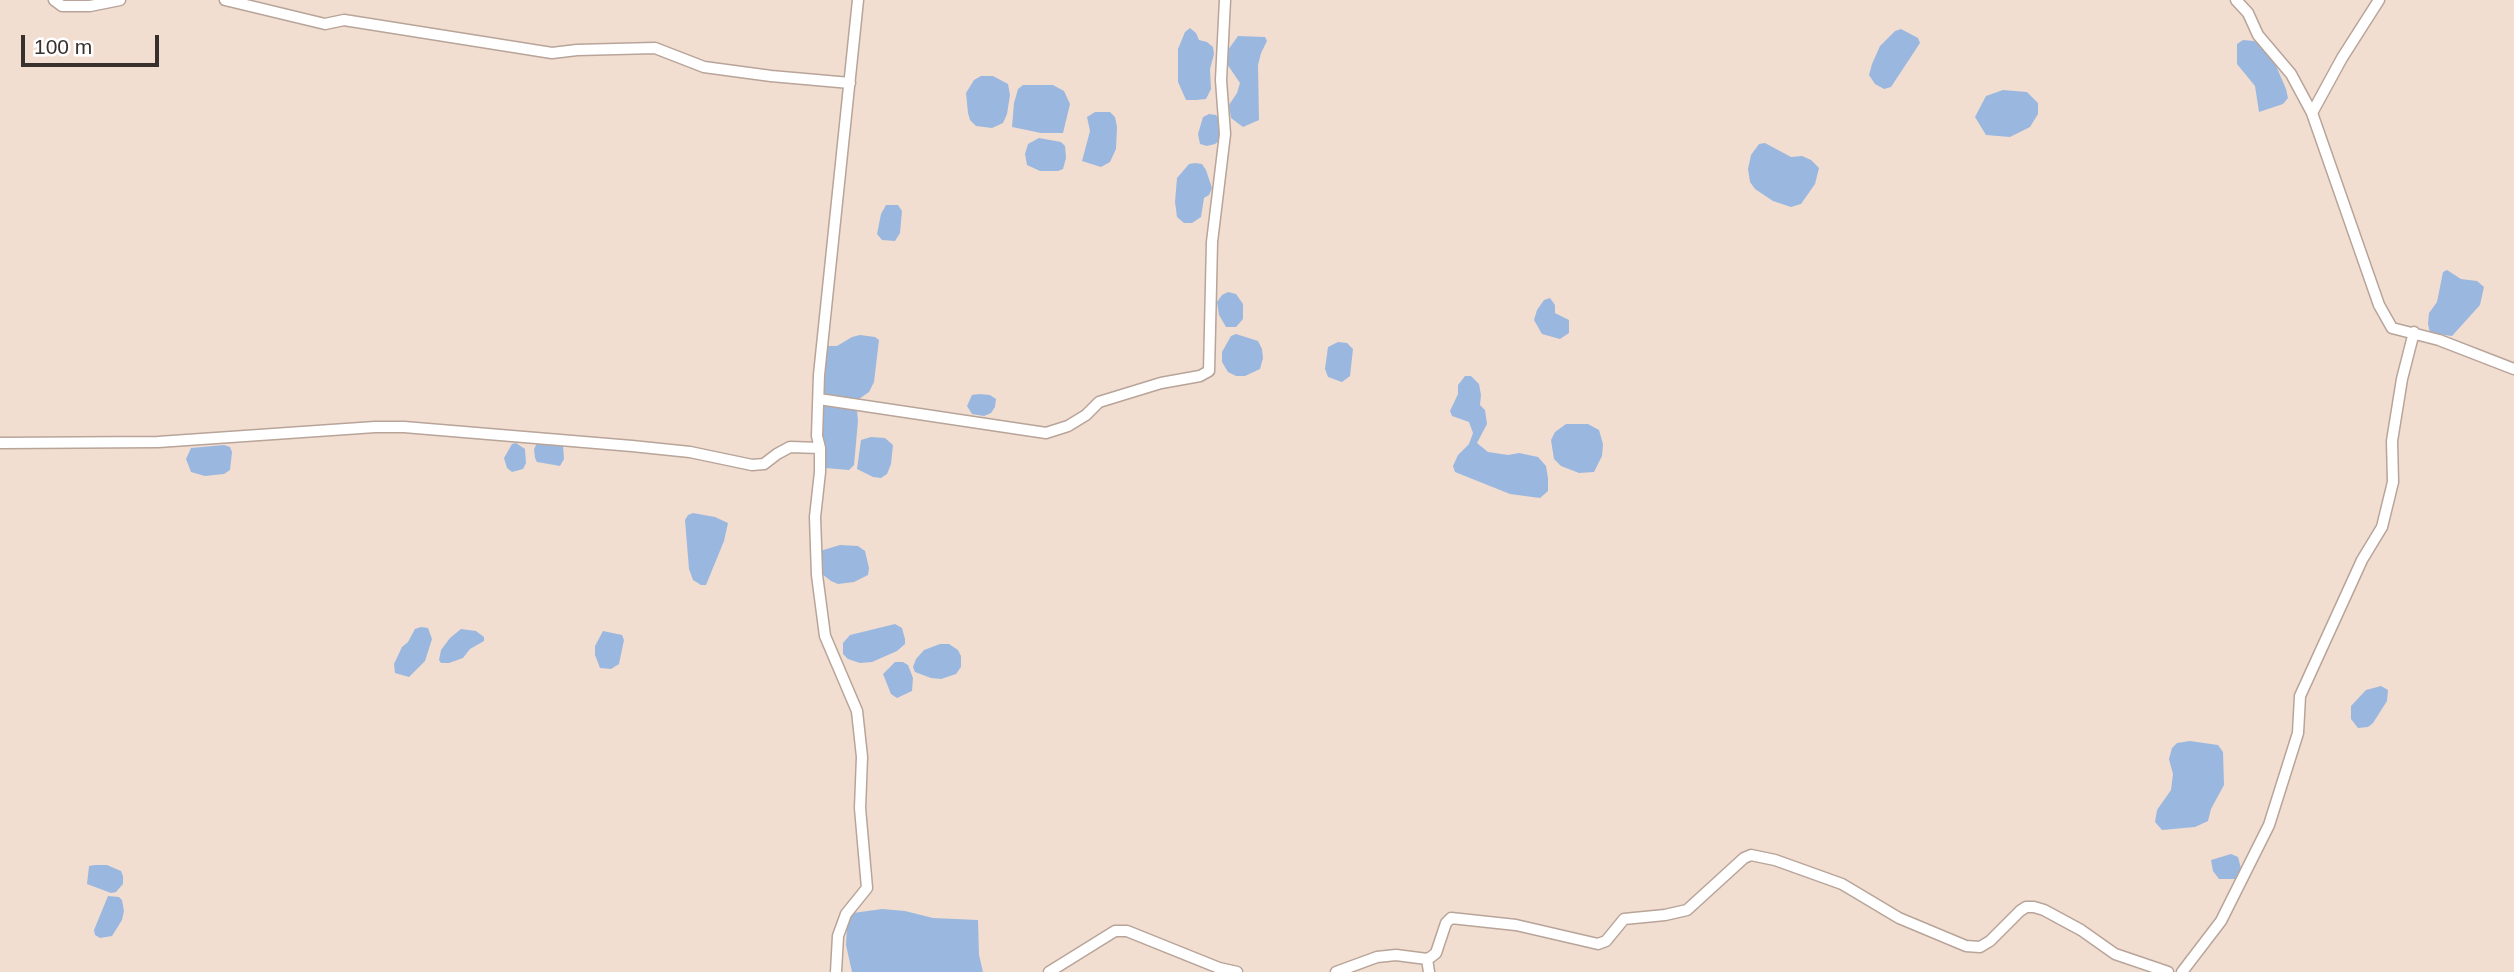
<!DOCTYPE html>
<html>
<head>
<meta charset="utf-8">
<style>
	body { margin:0 }
	#map { position:relative; width:2514px; height:972px; overflow:hidden; background:#f2ddd1; font-family:Arial,sans-serif }
	canvas { display:block }
	.scale { position:absolute; left:21px; top:35px; width:138px; height:32px; box-sizing:border-box; border:4px solid #38302c; border-top:0; padding-left:9px; font-size:21px; line-height:24px; white-space:nowrap; color:#38302c; -webkit-text-stroke:5px #fff; paint-order:stroke }
</style>
</head>
<body>
<div id="map">
<canvas width="2514" height="972"></canvas>
<div class="scale">100 m</div>
</div>
<script>
const context = document.querySelector('canvas').getContext('2d');
context.lineJoin = 'round';
function paint(path, color) {
  context.fillStyle = color;
  context.fill(path, 'evenodd');
}
function shape(rows) {
  const path = new Path2D();
  for (const r of rows) {
    path.moveTo(r[0], r[1]);
    for (let i = 2; i < r.length; i += 2) path.lineTo(r[i], r[i + 1]);
  }
  return path;
}
function trace(path, color, width, dash) {
  context.strokeStyle = color;
  context.lineWidth = width;
  context.lineCap = dash ? 'butt' : 'round';
  context.setLineDash(dash || []);
  context.stroke(path);
}
const water = shape([
	[1190,28,1196,33,1199,40,1207,42,1213,47,1214,54,1210,69,1211,89,1206,99,1196,100,1186,100,1178,82,1178,49,1185,32],
	[1901,29,1918,38,1920,43,1891,87,1884,89,1875,84,1869,75,1872,64,1880,46,1895,31],
	[1238,36,1265,37,1267,41,1261,53,1258,65,1259,120,1243,127,1231,118,1229,105,1237,93,1240,83,1225,61,1228,50],
	[2243,40,2254,41,2271,54,2286,89,2288,98,2283,104,2259,112,2255,86,2237,64,2237,44],
	[981,76,993,76,1008,84,1010,95,1007,114,1003,123,992,128,976,126,970,120,968,113,966,93,974,80],
	[1023,85,1053,85,1064,91,1070,104,1063,133,1041,133,1012,127,1014,103,1018,89],
	[2003,90,2027,92,2038,103,2038,114,2030,127,2010,137,1986,135,1975,117,1986,96],
	[1095,112,1110,112,1115,117,1117,127,1116,149,1110,162,1101,167,1082,161,1090,131,1087,117],
	[1209,114,1216,115,1221,121,1220,140,1215,144,1207,146,1200,144,1198,134,1203,117],
	[1039,138,1061,142,1065,146,1066,158,1063,169,1058,171,1040,171,1027,165,1025,154,1028,144],
	[1765,143,1791,157,1802,156,1811,160,1819,168,1815,184,1801,204,1791,207,1773,201,1755,189,1750,182,1748,169,1751,155,1759,144],
	[1195,163,1202,164,1206,170,1212,188,1209,195,1204,198,1201,217,1192,223,1184,223,1177,217,1175,202,1177,178,1189,164],
	[886,205,898,205,902,211,900,233,895,241,882,240,877,234,881,214],
	[2447,270,2461,279,2477,281,2484,287,2480,305,2452,336,2430,333,2428,324,2429,313,2437,302,2443,272],
	[1228,292,1236,294,1243,304,1243,319,1236,327,1226,327,1219,315,1217,302,1222,295],
	[1550,298,1555,305,1555,313,1569,320,1569,333,1560,339,1542,334,1534,320,1537,310,1544,300],
	[1236,334,1258,341,1262,349,1263,358,1260,369,1245,376,1236,376,1228,372,1222,362,1222,352,1231,336],
	[860,335,875,337,879,340,874,382,869,392,859,399,824,395,827,346,837,346,852,337],
	[1338,342,1347,343,1353,349,1350,376,1342,382,1328,377,1325,369,1328,347],
	[1465,376,1471,376,1479,384,1481,395,1480,405,1485,410,1487,424,1477,443,1488,452,1508,455,1519,453,1538,457,1546,466,1548,478,1548,491,1540,498,1510,494,1455,472,1453,466,1458,455,1469,444,1473,433,1469,422,1452,416,1450,411,1458,394,1458,385],
	[979,394,990,395,996,399,995,407,991,413,984,416,972,414,967,406,972,395],
	[826,404,855,408,857,411,858,421,854,465,849,470,825,468,821,411],
	[1566,424,1588,424,1599,430,1603,444,1602,456,1594,472,1579,473,1561,466,1554,459,1551,440,1555,432],
	[871,437,885,438,893,445,891,464,887,474,881,478,873,477,857,469,861,440],
	[548,442,563,445,564,459,560,466,543,463,537,462,535,458,534,449,537,443],
	[516,443,525,449,526,463,523,469,512,472,507,468,504,458,512,444],
	[224,445,230,447,232,452,230,470,224,474,205,476,191,472,186,459,191,448],
	[693,513,715,517,728,523,724,541,706,585,701,585,693,580,689,569,685,520,688,515],
	[840,545,858,546,865,551,869,568,868,575,854,582,838,584,831,581,822,574,820,551],
	[895,624,902,628,905,639,905,644,897,651,872,662,860,663,848,659,843,654,843,643,850,635],
	[421,627,428,628,432,639,425,661,409,677,395,673,394,664,402,647,408,642,415,629],
	[461,629,476,631,484,637,484,641,470,649,463,658,449,663,441,663,439,660,441,650,450,638],
	[603,631,622,635,624,640,619,664,611,669,600,668,595,655,595,646],
	[940,644,949,644,958,650,961,656,961,667,956,674,941,679,931,678,915,672,913,667,916,659,924,650],
	[895,662,903,662,908,665,913,678,912,691,897,698,891,694,883,674],
	[2381,686,2388,690,2387,701,2373,723,2368,727,2358,728,2351,719,2351,706,2366,690],
	[2190,741,2218,745,2223,752,2224,785,2211,809,2208,821,2195,827,2162,830,2155,822,2157,810,2171,790,2173,774,2169,759,2172,748,2177,743],
	[2231,854,2238,857,2242,872,2237,879,2219,879,2213,871,2211,860],
	[95,865,107,865,121,871,123,876,123,884,116,892,111,893,87,884,89,866],
	[108,896,119,897,122,900,124,911,122,920,112,936,100,938,95,935,94,930],
	[882,909,905,911,933,918,978,920,979,955,983,972,852,972,846,945,847,927,853,913]
]);
const street = shape([
	[54,0,62,6,90,6,120,0],
	[225,0,325,24,344,20,552,53,577,50,655,48,704,67,771,76,850,83],
	[2236,0,2248,13,2258,35,2291,74,2312,113,2342,58,2379,0],
	[2312,113,2379,305,2392,328,2439,340,2514,369],
	[819,399,1046,433,1068,426,1086,415,1099,402,1161,383,1200,376,1209,371,1212,242,1225,134,1221,80,1225,0],
	[0,443,158,442,375,427,404,427,632,446,690,452,752,465,764,464,777,454,790,447,820,448],
	[1427,959,1429,972],
	[836,972,838,936,846,914,867,888,860,808,862,757,857,711,825,636,817,575,815,517,820,472,820,448,817,436,819,375,858,0],
	[1049,972,1115,931,1127,931,1219,968,1237,972],
	[1336,972,1377,957,1396,955,1427,959,1431,957,1436,953,1446,923,1451,918,1516,925,1598,944,1606,941,1624,919,1665,915,1687,910,1744,858,1751,855,1775,860,1842,884,1899,918,1966,946,1980,947,1990,941,2020,911,2026,907,2034,907,2044,910,2081,930,2115,954,2168,972],
	[2182,972,2221,921,2269,825,2298,733,2300,696,2362,560,2382,527,2393,482,2392,441,2402,379,2414,332]
]);
paint(water, '#9ab8df');
trace(street, '#b8a499', 13);
trace(street, '#fff', 10);
</script>
</body>
</html>
